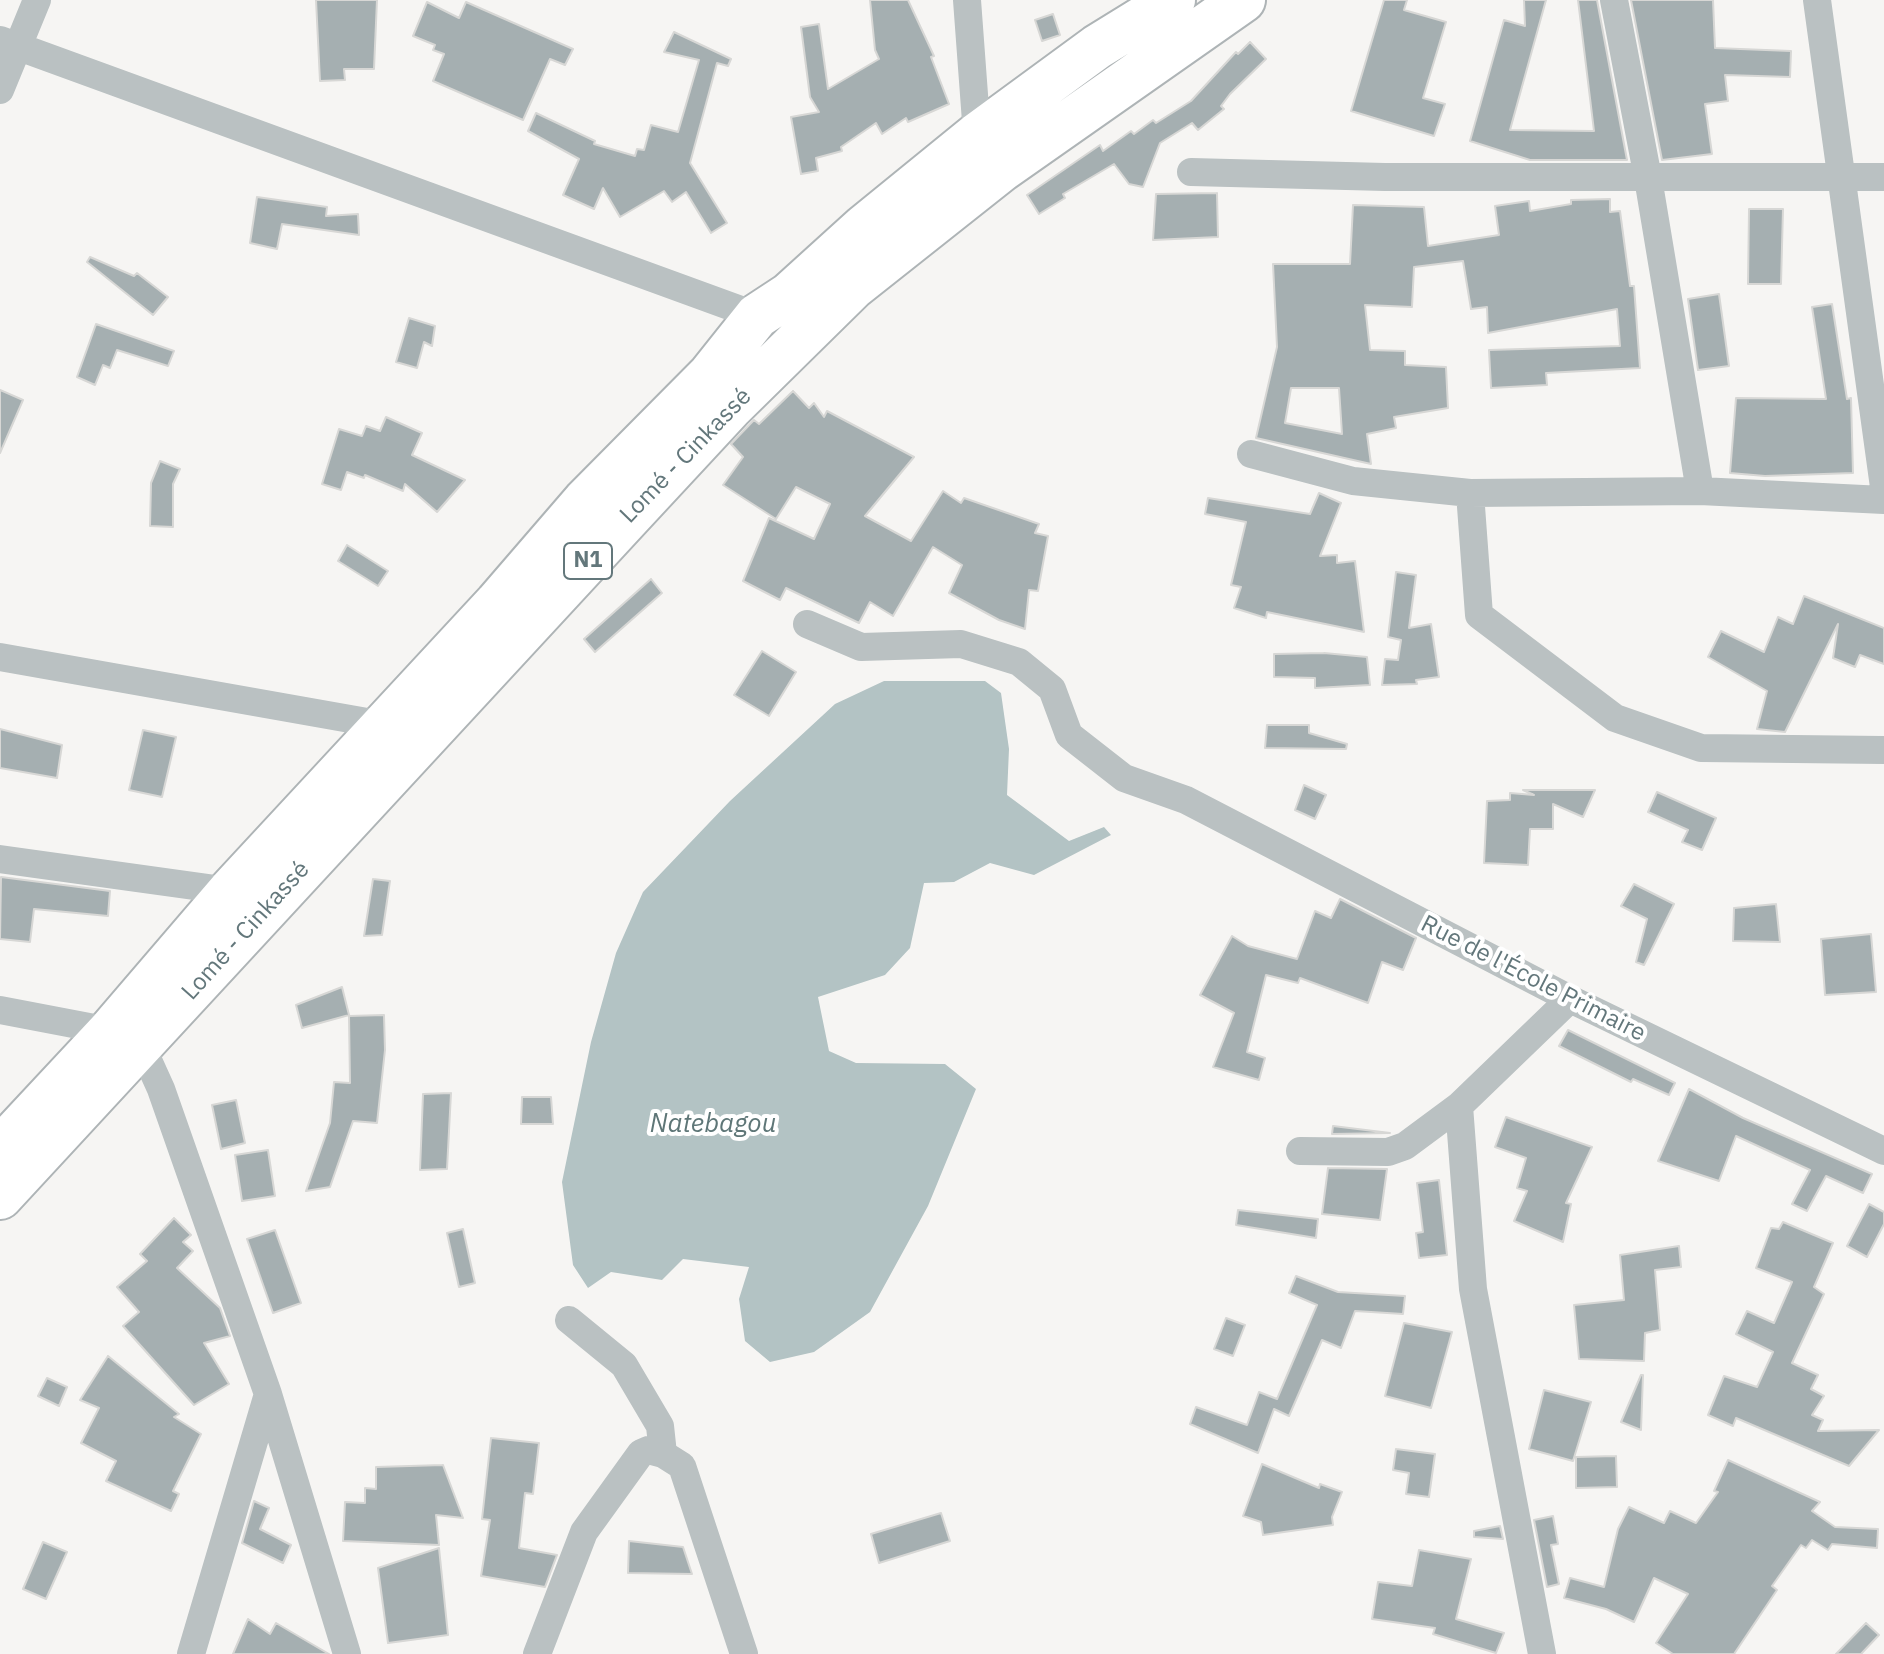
<!DOCTYPE html>
<html>
<head>
<meta charset="utf-8">
<style>
	body { margin:0 }
	canvas { display:block; background:#f6f5f3 }
</style>
</head>
<body>
<canvas width="1884" height="1654"></canvas>
<script>
const context = document.querySelector('canvas').getContext('2d');
context.lineJoin = 'round';
function paint(path, color) {
  context.fillStyle = color;
  context.fill(path, 'evenodd');
}
function shape(rows) {
  const path = new Path2D();
  for (const r of rows) {
    path.moveTo(r[0], r[1]);
    for (let i = 2; i < r.length; i += 2) path.lineTo(r[i], r[i + 1]);
  }
  return path;
}
function trace(path, color, width, dash) {
  context.strokeStyle = color;
  context.lineWidth = width;
  context.lineCap = dash ? 'butt' : 'round';
  context.setLineDash(dash || []);
  context.stroke(path);
}
function drawText(font, color, halo, rows, align = 'center') {
  context.font = font + ' "IBM Plex Sans",sans-serif';
  context.lineWidth = 8;
  context.setLineDash([]);
  context.textBaseline = 'middle';
  context.strokeStyle = halo;
  context.fillStyle = color;
  for (const [text, x, y, turn = 0] of rows) {
    context.save();
    context.translate(x, y);
    context.rotate((+turn || 0) * Math.PI / 180);
    context.textAlign = isNaN(turn) ? turn : align;
    if (halo) context.strokeText(text, 0, 0);
    context.fillText(text, 0, 0);
    context.restore();
  }
}
const water = shape([
	[884,681,985,681,1001,693,1009,749,1007,795,1069,841,1104,827,1111,835,1034,875,990,863,954,882,924,883,910,948,885,975,818,997,829,1051,856,1063,945,1064,976,1089,928,1206,870,1312,814,1352,770,1362,745,1341,739,1299,749,1267,683,1259,662,1280,611,1272,588,1288,573,1265,562,1182,591,1042,616,953,643,892,730,801,835,704]
]);
const building = shape([
	[316,0,377,0,374,69,344,69,345,80,320,81,316,0],
	[870,0,908,0,934,56,931,57,949,104,908,122,906,118,882,134,876,123,841,147,842,151,816,158,818,171,801,174,791,117,819,112,810,97,801,27,819,24,828,89,879,59,875,50,870,0],
	[1384,0,1407,0,1404,10,1446,22,1423,98,1445,104,1434,136,1351,111,1384,0],
	[1524,0,1546,0,1510,130,1594,131,1578,0,1597,0,1627,160,1530,160,1470,141,1504,20,1525,26,1524,0],
	[1631,0,1713,0,1715,48,1791,51,1790,77,1725,75,1728,101,1705,104,1712,154,1662,160,1631,0],
	[427,2,459,18,466,2,573,49,565,65,550,59,523,120,433,81,444,54,433,50,435,45,413,36,427,2],
	[1053,14,1060,35,1042,41,1035,20,1053,14],
	[674,32,731,59,728,66,717,63,690,163,727,223,711,233,686,192,672,202,664,191,620,217,603,188,594,209,563,195,579,159,528,131,536,113,595,141,594,144,635,156,637,149,644,150,651,125,678,132,699,60,664,52,674,32],
	[1250,42,1266,59,1230,94,1221,106,1224,109,1198,130,1192,123,1160,143,1143,187,1129,184,1114,164,1063,194,1065,198,1039,214,1027,195,1100,145,1103,151,1131,131,1134,134,1153,120,1156,123,1191,101,1236,52,1238,54,1250,42],
	[1217,193,1218,237,1153,240,1156,194,1217,193],
	[257,197,327,207,326,216,358,214,359,235,282,224,277,249,250,243,257,197],
	[1610,199,1610,212,1620,211,1630,286,1634,286,1640,368,1546,373,1547,385,1491,388,1489,350,1620,346,1617,309,1488,333,1487,307,1471,309,1463,261,1414,267,1412,307,1365,305,1370,350,1405,351,1405,365,1446,367,1448,408,1394,417,1396,428,1367,434,1371,464,1256,438,1277,347,1273,264,1350,264,1353,205,1424,207,1428,246,1499,235,1495,206,1529,201,1530,211,1571,204,1571,200,1610,199],
	[1291,388,1339,388,1342,434,1285,423,1291,388],
	[1749,209,1783,209,1781,284,1748,284,1749,209],
	[90,257,134,276,137,273,168,297,153,315,87,262,90,257],
	[1719,294,1729,366,1698,370,1688,299,1719,294],
	[1832,304,1847,399,1851,398,1853,473,1765,476,1730,473,1736,398,1826,399,1812,307,1832,304],
	[409,318,435,326,432,346,424,342,417,368,396,362,409,318],
	[96,324,174,351,168,366,117,350,110,368,103,365,95,385,77,377,96,324],
	[0,390,23,400,0,453,0,390],
	[793,391,809,408,814,403,824,417,827,411,914,457,865,516,911,541,943,491,961,503,964,498,1039,524,1035,533,1048,536,1038,591,1029,590,1025,629,999,620,949,593,962,565,933,547,893,616,870,602,859,623,786,588,780,600,743,581,769,518,814,539,830,504,796,487,776,519,723,485,743,457,731,444,754,420,759,424,793,391],
	[386,417,422,433,412,455,465,480,437,512,405,484,403,491,365,475,364,478,347,472,341,490,322,484,339,429,362,436,366,426,380,431,386,417],
	[160,461,180,469,173,484,173,527,150,526,151,483,160,461],
	[1319,493,1341,503,1320,556,1337,555,1337,563,1355,561,1364,632,1267,612,1266,618,1234,608,1241,587,1231,585,1246,522,1205,514,1208,498,1310,514,1319,493],
	[347,545,388,571,378,586,338,561,347,545],
	[1396,572,1416,575,1409,628,1431,624,1439,677,1416,680,1417,684,1382,685,1385,659,1398,660,1401,640,1388,637,1396,572],
	[651,579,662,593,595,652,584,639,651,579],
	[1804,596,1884,628,1884,664,1860,655,1855,667,1833,658,1838,624,1785,732,1757,729,1767,691,1708,657,1721,631,1764,652,1778,617,1793,624,1804,596],
	[762,651,796,672,769,716,734,695,762,651],
	[1324,653,1367,657,1370,685,1315,688,1315,678,1274,677,1274,654,1324,653],
	[1267,725,1309,725,1309,733,1347,744,1346,749,1265,748,1267,725],
	[0,729,62,745,57,778,0,768,0,729],
	[143,730,176,737,162,797,129,790,143,730],
	[1304,785,1326,795,1315,819,1295,810,1304,785],
	[1523,790,1595,790,1583,817,1553,804,1553,829,1530,829,1528,865,1484,863,1487,801,1510,800,1510,793,1534,795,1523,790],
	[1657,792,1716,818,1702,850,1682,842,1688,830,1648,812,1657,792],
	[1,877,110,891,108,916,34,909,30,942,0,939,1,877],
	[373,879,390,881,382,935,364,936,373,879],
	[1634,884,1674,904,1644,965,1636,962,1647,919,1621,906,1634,884],
	[1340,899,1416,938,1403,970,1382,962,1368,1003,1300,978,1298,983,1266,975,1247,1052,1265,1058,1259,1080,1213,1067,1234,1013,1200,995,1232,936,1248,946,1297,959,1315,911,1331,918,1340,899],
	[1776,904,1780,942,1733,941,1734,908,1776,904],
	[1871,934,1876,992,1825,995,1821,939,1871,934],
	[342,987,349,1015,302,1028,296,1005,342,987],
	[384,1015,385,1050,377,1123,353,1121,330,1187,306,1191,330,1123,334,1082,350,1083,349,1016,384,1015],
	[1568,1030,1675,1083,1669,1095,1633,1079,1631,1082,1559,1046,1568,1030],
	[1689,1089,1743,1118,1872,1174,1863,1193,1826,1176,1807,1211,1792,1204,1810,1170,1736,1136,1719,1181,1658,1161,1689,1089],
	[451,1093,447,1169,420,1170,423,1094,451,1093],
	[522,1097,551,1097,553,1124,521,1124,522,1097],
	[236,1100,245,1143,221,1149,212,1105,236,1100],
	[1506,1117,1592,1147,1566,1203,1571,1204,1563,1242,1514,1221,1527,1191,1517,1188,1526,1158,1495,1147,1506,1117],
	[1333,1126,1390,1133,1332,1134,1333,1126],
	[268,1150,275,1196,242,1201,235,1155,268,1150],
	[1328,1168,1387,1169,1380,1220,1322,1214,1328,1168],
	[1439,1180,1447,1255,1419,1258,1416,1233,1423,1232,1417,1183,1439,1180],
	[1869,1204,1884,1212,1884,1224,1867,1257,1847,1246,1869,1204],
	[1238,1210,1318,1219,1316,1238,1236,1225,1238,1210],
	[174,1218,191,1235,183,1242,193,1251,177,1268,220,1308,230,1336,204,1343,229,1384,194,1405,123,1326,139,1312,117,1287,147,1261,140,1254,174,1218],
	[1783,1222,1833,1243,1814,1287,1824,1294,1792,1363,1818,1375,1811,1389,1824,1396,1812,1415,1823,1420,1818,1431,1879,1430,1849,1466,1736,1418,1733,1426,1708,1415,1724,1376,1757,1387,1773,1352,1736,1334,1747,1311,1774,1323,1792,1282,1756,1268,1771,1228,1779,1229,1783,1222],
	[463,1229,475,1283,459,1287,447,1233,463,1229],
	[275,1230,301,1303,273,1313,247,1239,275,1230],
	[1679,1246,1681,1267,1655,1270,1660,1330,1645,1333,1644,1361,1579,1359,1574,1305,1624,1300,1620,1255,1679,1246],
	[1296,1276,1338,1292,1405,1296,1403,1314,1355,1311,1341,1348,1322,1340,1289,1416,1274,1409,1258,1453,1190,1424,1196,1407,1247,1425,1259,1392,1277,1399,1317,1305,1289,1293,1296,1276],
	[1226,1318,1245,1325,1233,1356,1214,1349,1226,1318],
	[1404,1323,1452,1332,1431,1408,1385,1396,1404,1323],
	[108,1356,179,1414,174,1417,201,1434,173,1491,179,1494,171,1511,106,1481,116,1461,81,1443,99,1408,80,1400,108,1356],
	[1641,1375,1643,1375,1641,1430,1621,1422,1641,1375],
	[47,1378,67,1387,59,1406,38,1396,47,1378],
	[1544,1390,1591,1402,1573,1461,1529,1449,1544,1390],
	[491,1438,539,1443,533,1494,525,1493,519,1548,557,1555,545,1587,481,1576,490,1520,482,1519,491,1438],
	[1396,1449,1435,1454,1429,1497,1406,1494,1409,1473,1393,1470,1396,1449],
	[1616,1456,1617,1487,1576,1488,1576,1457,1616,1456],
	[1728,1460,1820,1502,1812,1511,1835,1527,1878,1529,1877,1548,1832,1544,1828,1550,1812,1540,1806,1548,1801,1545,1772,1586,1777,1590,1734,1654,1673,1654,1656,1643,1688,1594,1654,1578,1634,1622,1606,1609,1564,1598,1570,1578,1604,1587,1618,1529,1629,1507,1664,1523,1670,1511,1696,1523,1718,1492,1714,1491,1728,1460],
	[1262,1464,1319,1488,1320,1484,1342,1492,1332,1517,1333,1525,1263,1535,1261,1522,1243,1516,1262,1464],
	[443,1465,463,1518,436,1515,439,1545,343,1541,345,1502,365,1503,365,1488,376,1489,376,1467,443,1465],
	[254,1501,269,1508,260,1529,291,1545,283,1563,242,1543,254,1501],
	[941,1513,950,1541,879,1563,871,1534,941,1513],
	[1553,1516,1558,1544,1551,1545,1559,1584,1547,1587,1534,1520,1553,1516],
	[1500,1526,1503,1539,1474,1537,1474,1531,1500,1526],
	[629,1541,683,1547,692,1574,628,1573,629,1541],
	[43,1542,67,1552,46,1599,23,1589,43,1542],
	[439,1548,448,1635,388,1643,378,1568,439,1548],
	[1419,1550,1471,1559,1456,1619,1504,1633,1496,1653,1433,1634,1435,1628,1372,1619,1378,1582,1412,1586,1419,1550],
	[248,1619,270,1634,276,1623,329,1654,233,1654,248,1619],
	[1866,1623,1879,1635,1861,1654,1836,1654,1866,1623]
]);
const minor = shape([
	[967,0,977,135],
	[1614,0,1648,178,1700,491],
	[1817,0,1884,487],
	[0,40,757,316],
	[0,90,37,0],
	[1191,172,1385,177,1884,177],
	[1251,454,1353,481,1470,493,1700,491,1884,500],
	[1470,493,1479,615,1615,718,1701,748,1884,750],
	[807,624,861,647,961,644,1019,662,1052,689,1069,735,1124,778,1186,800,1570,999,1884,1151],
	[0,657,384,725],
	[0,859,230,891],
	[0,1010,110,1031],
	[142,1047,161,1089,268,1394,347,1654],
	[1459,1106,1473,1289,1542,1654],
	[1300,1151,1388,1152,1405,1146,1459,1106,1570,999],
	[569,1320,624,1365,660,1426,663,1454],
	[191,1654,268,1394],
	[537,1654,584,1532,641,1453,648,1450,663,1454,682,1466,744,1654]
]);
const trunk = shape([
	[0,1149,110,1031,230,891,497,603,585,501,710,375,757,316,789,295,864,227,977,135,1097,47,1173,0],
	[0,1197,626,520,731,407,853,287,1002,169,1243,0]
]);
const shields = [
	[588,561,48]
];
const shieldNames = [
	["N1",588,561]
];
const streetNames = [
	["Lomé - Cinkassé",686,456,-46],
	["Lomé - Cinkassé",246,931,-48],
	["Rue de l'École Primaire",1533,979,27]
];
const waterNames = [
	["Natebagou",713,1124]
];
paint(water, '#b3c3c4');
paint(building, '#a5afb1');
trace(building, '#d7d7d5', 2);
trace(trunk, '#aeb4b6', 48);
trace(minor, '#bac1c2', 28);
trace(trunk, '#fff', 44);
for (const [x, y, w] of shields) {
  const box = new Path2D();
  box.roundRect(x - w / 2, y - 18, w, 36, 6);
  context.fillStyle = '#fff';
  context.fill(box);
  trace(box, '#63777b', 2);
}
drawText('bold 22px', '#63777b', null, shieldNames);
drawText('24px', '#63777b', '#fff', streetNames);
drawText('italic 26px', '#5e7677', '#fff', waterNames);
</script>
</body>
</html>
